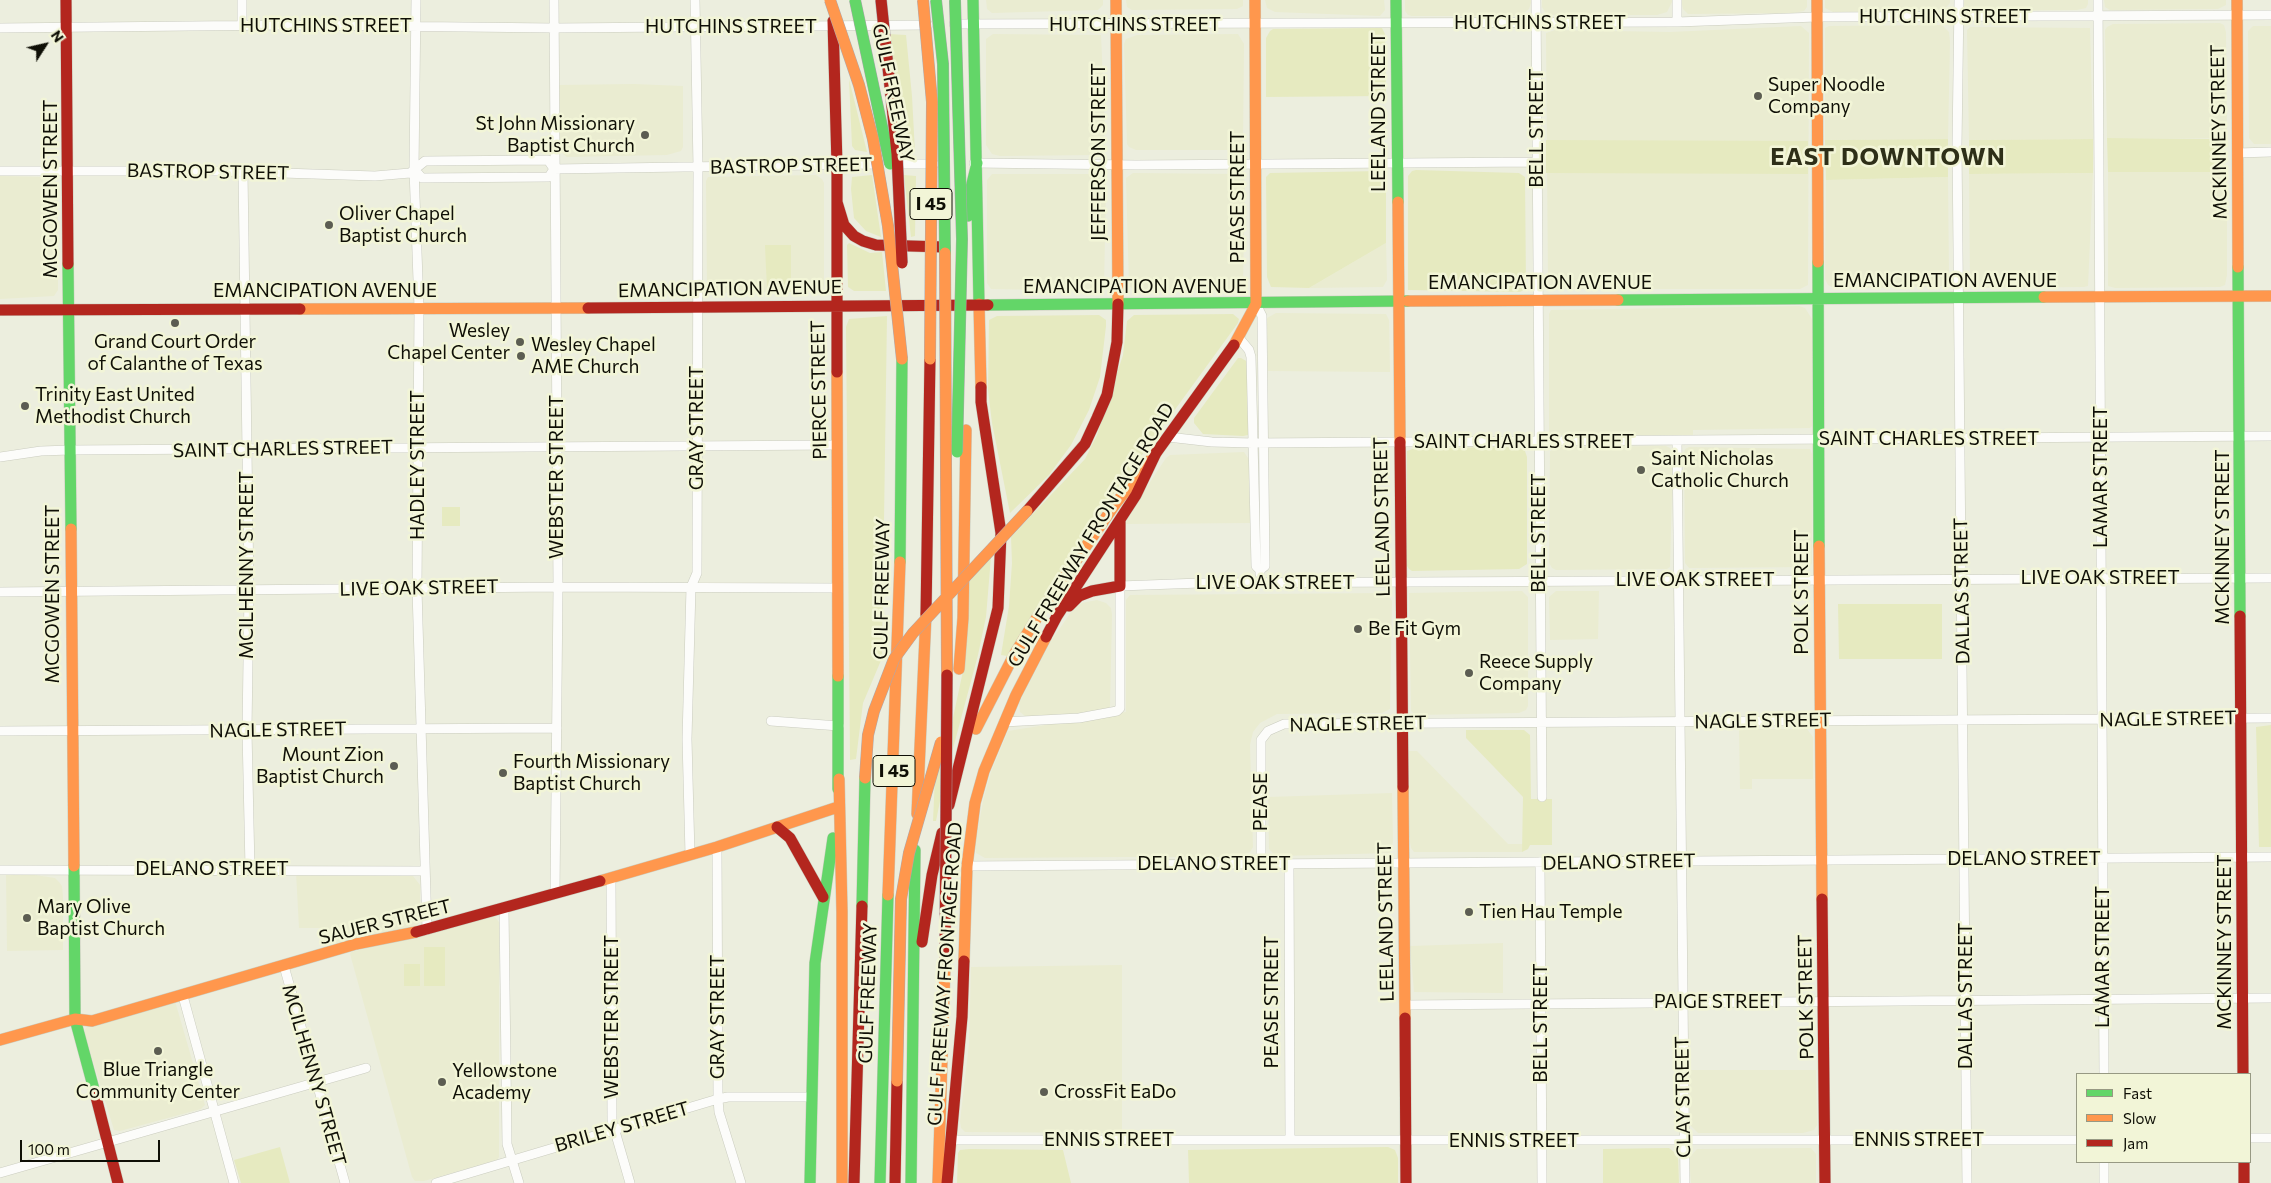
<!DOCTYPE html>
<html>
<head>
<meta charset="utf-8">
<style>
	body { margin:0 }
	#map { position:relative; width:2271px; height:1183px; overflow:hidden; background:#eceede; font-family:Commissioner,sans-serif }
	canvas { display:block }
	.legend { position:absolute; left:2076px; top:1073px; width:175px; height:90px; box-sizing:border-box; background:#f2f5d7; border:1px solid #979983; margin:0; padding:6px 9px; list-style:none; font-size:15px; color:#0f0f06 }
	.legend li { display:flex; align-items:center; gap:10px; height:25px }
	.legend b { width:25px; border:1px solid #979983 }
	.north { position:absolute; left:20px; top:20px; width:50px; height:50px; -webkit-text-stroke:4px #f2f5d7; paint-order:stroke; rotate:55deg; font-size:14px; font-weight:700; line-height:20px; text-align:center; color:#0f0f06 }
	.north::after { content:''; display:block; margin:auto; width:18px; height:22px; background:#0f0f06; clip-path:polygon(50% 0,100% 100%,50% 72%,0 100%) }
	.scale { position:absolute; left:20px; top:1140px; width:140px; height:22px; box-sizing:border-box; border:2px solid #0f0f06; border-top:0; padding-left:6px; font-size:15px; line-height:18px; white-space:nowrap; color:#0f0f06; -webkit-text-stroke:4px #f2f5d7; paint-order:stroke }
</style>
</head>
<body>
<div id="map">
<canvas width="2271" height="1183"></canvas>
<ul class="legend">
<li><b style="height:6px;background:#63d668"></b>Fast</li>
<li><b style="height:6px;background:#ff974d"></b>Slow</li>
<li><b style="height:6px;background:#b3261e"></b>Jam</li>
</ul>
<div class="north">N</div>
<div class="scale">100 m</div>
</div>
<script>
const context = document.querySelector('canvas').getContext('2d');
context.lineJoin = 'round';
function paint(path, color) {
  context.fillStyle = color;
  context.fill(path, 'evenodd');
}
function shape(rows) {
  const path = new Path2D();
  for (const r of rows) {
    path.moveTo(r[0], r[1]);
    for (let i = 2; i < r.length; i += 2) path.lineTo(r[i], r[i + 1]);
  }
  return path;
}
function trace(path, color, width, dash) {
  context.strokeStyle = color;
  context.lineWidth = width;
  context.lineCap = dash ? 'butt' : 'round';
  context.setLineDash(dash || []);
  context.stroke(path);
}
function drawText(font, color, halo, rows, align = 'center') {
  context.font = font + ' Commissioner,sans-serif';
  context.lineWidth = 5;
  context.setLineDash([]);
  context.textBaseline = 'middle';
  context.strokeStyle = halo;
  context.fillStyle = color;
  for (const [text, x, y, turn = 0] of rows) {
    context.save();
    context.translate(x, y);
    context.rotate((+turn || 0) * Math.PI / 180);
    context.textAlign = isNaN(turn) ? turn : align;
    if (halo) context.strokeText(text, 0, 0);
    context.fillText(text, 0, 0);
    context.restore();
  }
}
const built = shape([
	[986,0,1103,0,1103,5,1098,10,992,13,987,9],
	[1126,0,1243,0,1243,6,1237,9,1132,10,1127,7],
	[1265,0,1384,0,1385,10,1380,16,1275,12,1267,8],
	[1405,0,1531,0,1531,3,1529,9,1521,16,1412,16,1408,15,1405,11],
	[1542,0,1672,0,1672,2,1667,12,1657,15,1550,15,1546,14,1542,7],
	[1681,0,1807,0,1807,7,1804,11,1793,13,1688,14,1683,9],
	[1825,0,1950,0,1950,3,1944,10,1833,12,1825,8],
	[1963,0,2088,0,2088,4,2086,8,2077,10,1971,11,1963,6],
	[2104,0,2226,0,2226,5,2218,9,2110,10,2105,7],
	[2220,23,2224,25,2226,32,2227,138,2107,138,2105,30,2107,27,2113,24],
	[1942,25,1949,32,1950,42,1948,139,1825,140,1825,28,1829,26],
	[1801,26,1809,33,1808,285,1800,289,1551,289,1548,285,1546,33,1555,30,1670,32],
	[2253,26,2271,26,2271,144,2254,144,2249,138,2248,31],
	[1970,27,2090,28,2093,139,1969,140,1967,30],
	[993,34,1101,35,1105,125,1103,152,1097,155,1000,156,992,154,986,145,986,39],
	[1238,34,1244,44,1243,146,1236,150,1136,150,1129,147,1127,144,1124,44,1126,39,1137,35],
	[634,84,683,86,683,147,681,151,667,155,567,157,563,154,559,147,558,85],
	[2227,171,2227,275,2225,285,2220,287,2115,288,2108,286,2108,172],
	[1133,173,1242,174,1245,182,1243,286,1234,289,1135,290,1129,286,1126,178],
	[2093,173,2088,286,2084,287,1981,288,1970,283,1969,174],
	[992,174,1099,174,1102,177,1106,185,1104,288,1096,291,991,289,987,283,987,180],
	[816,175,822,179,824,183,824,285,822,290,812,292,791,292,791,245,766,245,767,292,710,293,707,290,706,181,708,177],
	[0,176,47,177,56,183,58,189,58,290,54,296,0,299],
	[1948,177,1949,277,1945,286,1836,289,1828,285,1825,279,1826,180],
	[1386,243,1387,280,1383,287,1309,288],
	[1799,306,1805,308,1812,319,1812,426,1810,428,1693,430,1693,435,1549,435,1549,314,1551,310],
	[1276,313,1386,314,1389,320,1390,372,1268,371,1267,318],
	[1666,446,1670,448,1673,454,1670,567,1667,569,1556,570,1552,568,1549,563,1550,451,1560,447],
	[1689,447,1810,449,1812,454,1812,563,1810,567,1689,568,1685,563,1684,454,1685,449],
	[1244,452,1250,461,1250,523,1126,524,1127,517,1166,458,1170,455],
	[1522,591,1528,597,1528,706,1526,710,1519,713,1416,715,1411,711,1409,593],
	[1556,591,1599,591,1598,639,1550,640,1549,597],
	[1387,593,1392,601,1390,709,1382,713,1277,714,1260,723,1253,732,1250,745,1253,847,1250,852,1239,857,1124,857,985,858,976,853,975,846,983,801,991,772,1008,731,1126,712,1126,600,1130,595],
	[1097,600,1106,603,1111,608,1112,615,1110,707,1104,711,1035,719,1025,716,1020,712,1019,703,1051,641,1074,608,1082,603],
	[1739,729,1807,729,1813,737,1813,779,1752,779,1752,789,1740,789],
	[1409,751,1417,751,1508,844,1523,844,1522,852,1414,852,1411,848,1409,836],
	[1392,793,1393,842,1390,853,1282,856,1275,855,1269,849,1268,797],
	[296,872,413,876,420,885,420,922,417,926,324,946,323,928,299,928],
	[6,874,35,875,55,878,59,882,62,886,63,897,63,950,7,951],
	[494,916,499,922,499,1157,497,1160,424,1181,415,1181,412,1177,350,954,351,952],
	[1503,943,1503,993,1414,992,1410,946],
	[1122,965,1122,1133,965,1132,961,1128,960,1121,969,1044,971,967],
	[175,1001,205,1105,201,1109,120,1131,114,1130,85,1035,85,1029,89,1025],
	[1689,1070,1816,1070,1817,1125,1814,1130,1803,1133,1698,1133,1690,1125],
	[1811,1148,1816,1154,1816,1183,1691,1183,1689,1158,1697,1149]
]);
const green = shape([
	[1377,28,1382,28,1385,34,1386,96,1266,97,1266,38,1270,31,1273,29],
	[888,34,906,35,912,96,915,152,901,152],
	[849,79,867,152,855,150,852,146],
	[2107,138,2221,139,2221,172,2108,172],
	[1948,139,1948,177,1826,180,1825,140],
	[2093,139,2093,173,1969,174,1969,140],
	[1546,140,1808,141,1808,174,1546,173],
	[1416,170,1519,173,1525,177,1526,285,1524,290,1520,292,1408,290,1408,176,1412,171],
	[1380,171,1386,180,1386,243,1309,288,1271,287,1267,277,1266,177,1270,173],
	[872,175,881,237,866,231,854,218,851,189,852,177],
	[904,175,916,176,915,236,911,237],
	[849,243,870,253,882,252,886,291,854,291,848,287,847,245],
	[765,245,791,245,791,292,767,292],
	[1233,314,1239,319,1238,323,1115,492,1007,656,1001,655,1009,606,1012,563,1011,537,1085,459,1097,435,1123,355,1127,321,1134,315],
	[1099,315,1106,320,1106,326,1100,377,1089,410,1071,445,1049,475,1010,513,992,423,988,390,989,320,997,316],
	[887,316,882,658,863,703,856,759,850,760,846,327,849,319],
	[1238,358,1241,358,1248,362,1250,431,1248,435,1243,436,1203,434,1194,423,1194,418],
	[1517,447,1525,451,1527,457,1527,564,1519,569,1412,571,1409,569,1407,566,1407,451,1415,448],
	[442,507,460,507,460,526,442,526],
	[991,557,986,617,978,655,943,786,936,821,933,821,935,777,951,727,963,671,968,583],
	[1838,604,1942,604,1942,659,1839,659],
	[2271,725,2271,847,2259,847,2256,727],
	[1466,730,1524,730,1530,735,1531,799,1552,799,1552,845,1530,845,1528,849,1522,852,1523,797,1466,738],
	[424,947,445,947,445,986,424,986],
	[404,964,420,964,420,986,404,986],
	[280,1147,290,1183,241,1183,234,1160],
	[1388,1147,1395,1150,1398,1158,1398,1183,1189,1183,1188,1150],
	[1669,1148,1678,1155,1679,1183,1603,1183,1603,1149],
	[970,1149,1063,1150,1071,1183,957,1183,958,1153,960,1150]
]);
const street = shape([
	[242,0,242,26],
	[416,0,414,169,419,308,417,589,427,930],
	[554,0,558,587,555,893],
	[1536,0,1542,797],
	[1959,0,1957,146,1967,1183],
	[2098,0,2104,1074],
	[1677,22,1677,0],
	[954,24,1677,22,1817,17,2271,15],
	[0,28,286,25,554,28,928,25],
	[2237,153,2271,152],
	[974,163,1136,165,1537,162],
	[894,164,934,164],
	[414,169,422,178,549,177,554,169],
	[554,169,879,164],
	[0,171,220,171,375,176,410,173,425,161,548,160,554,169],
	[243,172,249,590,247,731,250,869],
	[1256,304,1262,316,1265,566,1260,570],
	[1239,338,1249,350,1251,357,1256,566,1260,570,1260,574],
	[1168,437,1212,442,1253,443,2271,436],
	[1677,441,1685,1183],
	[0,457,41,451,70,450,837,445],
	[0,592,558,587,838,588],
	[771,721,839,726],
	[1004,722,1079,718,1117,711,1120,708,1120,586,1200,583,2271,578],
	[0,731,557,728],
	[717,847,718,1099,719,1112,741,1183],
	[690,855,687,739,691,587,697,573,698,168,695,0],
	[1540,862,1542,1183],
	[1261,864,1261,740,1268,731,1284,724,2271,718],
	[1289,864,1290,1140],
	[967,866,2271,857],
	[0,870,424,871],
	[611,878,612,1121,630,1183],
	[504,909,507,1144,519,1183],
	[284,966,345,1183],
	[183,996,234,1183],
	[1405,1005,2271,998],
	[2250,1138,2271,1138],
	[951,1140,2077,1140],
	[2104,1162,2104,1183],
	[0,1173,366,1068],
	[436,1183,718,1099,728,1097,812,1097]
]);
const fast = shape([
	[973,0,979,304],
	[1396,0,1398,202],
	[968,216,968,200,977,163],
	[1818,262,1819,546],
	[68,264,71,529],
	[2238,267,2240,616],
	[1618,300,2044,297],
	[988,305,1408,301],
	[900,562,902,359],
	[838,676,838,789],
	[74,866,75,1019,96,1097],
	[862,906,865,778],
	[810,1183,815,963,833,838],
	[880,1183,888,895],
	[911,1183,915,850]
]);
const slow = shape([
	[1116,0,1118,304],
	[1817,0,1818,262],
	[2237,0,2238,267],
	[1398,202,1400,442],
	[2044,297,2271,296],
	[1408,301,1618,300],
	[979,304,981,387],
	[300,309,588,308],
	[1234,345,1256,304,1255,0],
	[837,372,838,676],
	[71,529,74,866],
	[1819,546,1822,899],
	[959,669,963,618,966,430],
	[976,729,1014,655,1041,611,1116,503,1156,453],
	[839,779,842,912,842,1183],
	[1403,787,1405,1018],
	[917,814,926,614],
	[600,881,717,847,835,808],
	[888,895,900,562],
	[964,961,967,866,975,803,984,771,1016,695,1046,637],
	[0,1040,75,1019,92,1021,356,944,416,932],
	[938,1183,945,965]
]);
const jam = shape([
	[66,0,68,264],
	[833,21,837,165,837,372],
	[837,202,844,225,854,236,863,241,876,245,945,247],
	[588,308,988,305],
	[0,310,300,309],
	[1400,442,1403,787],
	[1027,511,1085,444,1097,418,1107,395,1117,342,1118,304],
	[1069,606,1079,596,1092,591,1120,586,1120,521],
	[926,614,930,359],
	[2240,616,2243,1074],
	[1046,637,1057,616,1136,495,1156,453,1234,345],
	[949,805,998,608,1001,533,981,402,981,387],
	[777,827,790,838,823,897],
	[1822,899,1825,1183],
	[416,932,600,881],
	[922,942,932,875,942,833],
	[1405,1018,1406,1183],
	[96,1097,118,1183],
	[2244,1162,2244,1183],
	[854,1183,862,906],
	[895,1183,897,1081],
	[947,1183,962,1017,964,961]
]);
const fastBridge = shape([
	[855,0,890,164],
	[936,0,943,64,945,253],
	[955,0,962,239,957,452]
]);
const slowBridge = shape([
	[830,0,859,85,873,139,888,226,902,359],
	[923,0,932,102,930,359],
	[945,253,947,675],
	[865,778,868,735,874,711,894,659,913,633,1027,511],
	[897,1081,901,899,909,853,941,742]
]);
const jamBridge = shape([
	[881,0,897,154,902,263],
	[945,965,947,675]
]);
const markers = [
	[1758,96,5,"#5c5d52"],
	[645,135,5,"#5c5d52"],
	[329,225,5,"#5c5d52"],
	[175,323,5,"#5c5d52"],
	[520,342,5,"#5c5d52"],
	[521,356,5,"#5c5d52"],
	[25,406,5,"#5c5d52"],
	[1641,470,5,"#5c5d52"],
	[1358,629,5,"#5c5d52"],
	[1469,673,5,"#5c5d52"],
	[394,766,5,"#5c5d52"],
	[503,773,5,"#5c5d52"],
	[1469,912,5,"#5c5d52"],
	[27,918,5,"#5c5d52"],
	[158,1051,5,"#5c5d52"],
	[442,1082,5,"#5c5d52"],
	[1044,1092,5,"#5c5d52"]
];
const shields = [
	[931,204,42],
	[894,771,42]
];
const shieldNames = [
	["I 45",931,204],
	["I 45",894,771]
];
const streetNames = [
	["HUTCHINS STREET",1945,17],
	["HUTCHINS STREET",1540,23],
	["HUTCHINS STREET",1135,25],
	["HUTCHINS STREET",326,26],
	["HUTCHINS STREET",731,27],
	["GULF FREEWAY",893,93,78],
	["LEELAND STREET",1379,112,-90],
	["BELL STREET",1537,128,-90],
	["MCKINNEY STREET",2219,132,-91],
	["JEFFERSON STREET",1099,152,-90],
	["BASTROP STREET",791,166,-1],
	["BASTROP STREET",208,172,1],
	["MCGOWEN STREET",51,189,-90],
	["PEASE STREET",1238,197,-90],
	["EMANCIPATION AVENUE",1945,281],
	["EMANCIPATION AVENUE",1540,283],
	["EMANCIPATION AVENUE",1135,287],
	["EMANCIPATION AVENUE",730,289,-1],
	["EMANCIPATION AVENUE",325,291],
	["PIERCE STREET",819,390,-91],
	["GRAY STREET",697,428,-90],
	["SAINT CHARLES STREET",1929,439],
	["SAINT CHARLES STREET",1524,442],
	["SAINT CHARLES STREET",283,449,-1],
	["HADLEY STREET",418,465,-90],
	["WEBSTER STREET",557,477,-90],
	["LAMAR STREET",2101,477,-90],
	["LEELAND STREET",1382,517,-91],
	["BELL STREET",1539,533,-90],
	["GULF FREEWAY FRONTAGE ROAD",1091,535,-59],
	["MCKINNEY STREET",2223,537,-90],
	["MCILHENNY STREET",247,565,-90],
	["LIVE OAK STREET",2100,578],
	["LIVE OAK STREET",1695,580],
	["LIVE OAK STREET",1275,583],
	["LIVE OAK STREET",419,588,-1],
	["GULF FREEWAY",882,589,-89],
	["DALLAS STREET",1962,591,-91],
	["POLK STREET",1802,592,-90],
	["MCGOWEN STREET",53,594,-90],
	["NAGLE STREET",2168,719,-1],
	["NAGLE STREET",1763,721,-1],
	["NAGLE STREET",1358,724,-1],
	["NAGLE STREET",278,730,-1],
	["PEASE",1261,802,-90],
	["DELANO STREET",2024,859],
	["DELANO STREET",1619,862,-1],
	["DELANO STREET",1214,864],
	["DELANO STREET",212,869],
	["SAUER STREET",385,922,-14],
	["LEELAND STREET",1386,922,-91],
	["MCKINNEY STREET",2225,942,-90],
	["LAMAR STREET",2103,957,-90],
	["GULF FREEWAY FRONTAGE ROAD",945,974,-86],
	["GULF FREEWAY",868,993,-88],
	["DALLAS STREET",1966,996,-90],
	["POLK STREET",1806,997,-91],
	["PEASE STREET",1272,1002,-90],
	["PAIGE STREET",1718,1002],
	["WEBSTER STREET",612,1017,-90],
	["GRAY STREET",718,1017,-90],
	["BELL STREET",1541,1023,-90],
	["MCILHENNY STREET",314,1075,74],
	["CLAY STREET",1683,1097,-91],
	["BRILEY STREET",622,1127,-16],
	["ENNIS STREET",1109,1140],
	["ENNIS STREET",1919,1140],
	["ENNIS STREET",1514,1141]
];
const poiNames = [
	["Super Noodle",1768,85],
	["Company",1768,107],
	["St John Missionary",635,124,"right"],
	["Baptist Church",635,146,"right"],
	["Oliver Chapel",339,214],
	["Baptist Church",339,236],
	["Wesley",510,331,"right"],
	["Chapel Center",510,353,"right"],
	["Grand Court Order",175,342,"center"],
	["of Calanthe of Texas",175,364,"center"],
	["Wesley Chapel",531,345],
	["AME Church",531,367],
	["Trinity East United",35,395],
	["Methodist Church",35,417],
	["Saint Nicholas",1651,459],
	["Catholic Church",1651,481],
	["Be Fit Gym",1368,629],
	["Reece Supply",1479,662],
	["Company",1479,684],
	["Mount Zion",384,755,"right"],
	["Baptist Church",384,777,"right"],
	["Fourth Missionary",513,762],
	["Baptist Church",513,784],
	["Mary Olive",37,907],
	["Baptist Church",37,929],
	["Tien Hau Temple",1479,912],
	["Blue Triangle",158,1070,"center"],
	["Community Center",158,1092,"center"],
	["Yellowstone",452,1071],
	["Academy",452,1093],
	["CrossFit EaDo",1054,1092]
];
const districtNames = [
	["EAST DOWNTOWN",1888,157]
];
paint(built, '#eaecd1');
paint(green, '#e6eac0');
trace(street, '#caccbf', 10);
trace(fast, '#caccbf', 12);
trace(slow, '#caccbf', 12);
trace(jam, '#caccbf', 12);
trace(street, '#fcfcfa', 9);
trace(fast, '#63d668', 11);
trace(slow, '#ff974d', 11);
trace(jam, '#b3261e', 11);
trace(fastBridge, '#aea8ae', 12, []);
trace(slowBridge, '#aea8ae', 12, []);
trace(jamBridge, '#aea8ae', 12, []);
trace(fastBridge, '#63d668', 11);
trace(slowBridge, '#ff974d', 11);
trace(jamBridge, '#b3261e', 11);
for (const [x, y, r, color] of markers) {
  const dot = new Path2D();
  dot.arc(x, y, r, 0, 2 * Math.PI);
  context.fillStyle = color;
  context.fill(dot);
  trace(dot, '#f2f5d7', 2);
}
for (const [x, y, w] of shields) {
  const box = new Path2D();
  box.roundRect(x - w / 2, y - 15.5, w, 31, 4);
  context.fillStyle = '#f2f5d7';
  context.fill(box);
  trace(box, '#0f0f06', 1);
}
drawText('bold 18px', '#0f0f06', null, shieldNames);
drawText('19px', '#0f0f06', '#f2f5d7', streetNames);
drawText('19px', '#0f0f06', '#f2f5d7', poiNames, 'left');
context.letterSpacing = '1px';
drawText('bold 24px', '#2e2f18', '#f2f5d7', districtNames);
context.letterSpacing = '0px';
</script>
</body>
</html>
